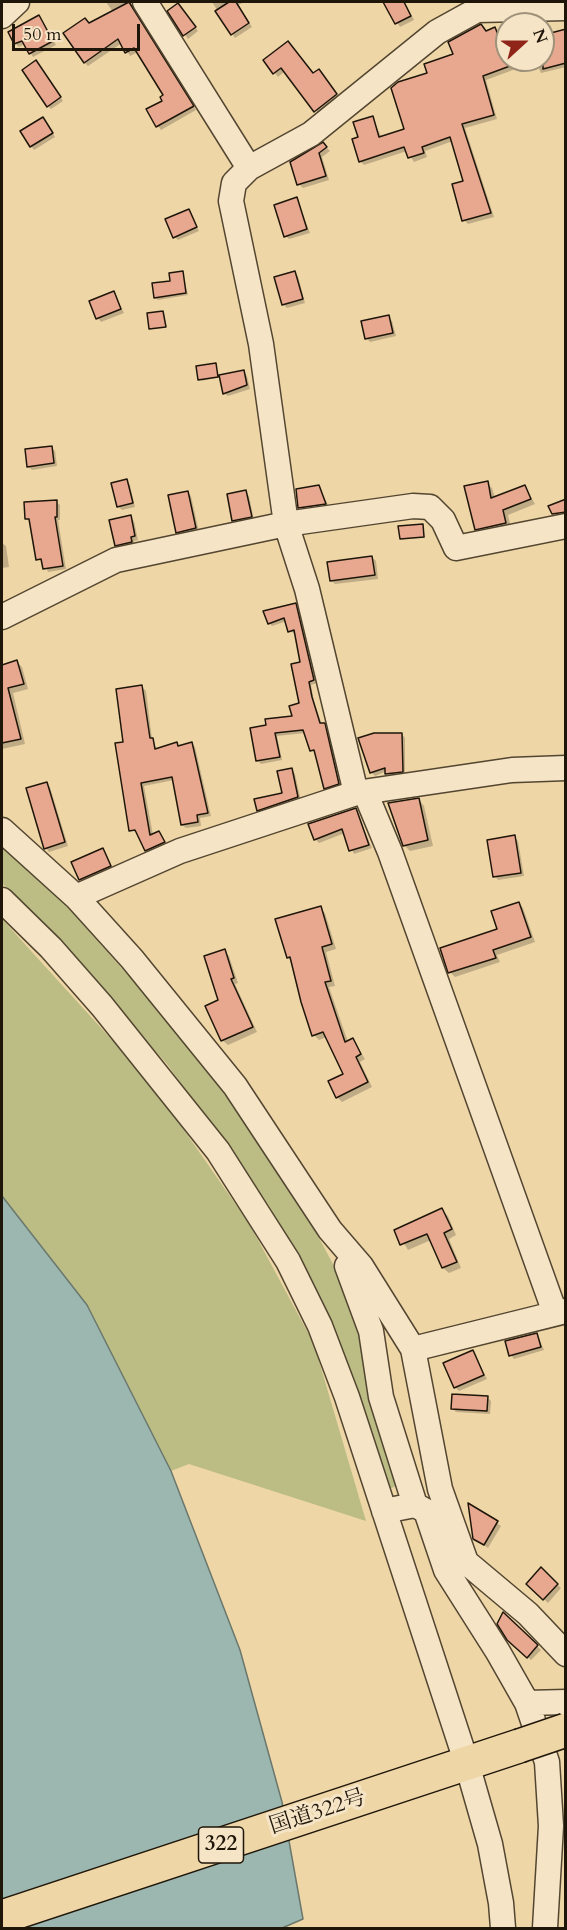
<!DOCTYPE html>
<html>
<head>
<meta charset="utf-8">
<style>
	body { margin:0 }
	#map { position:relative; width:567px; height:1930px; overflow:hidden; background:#efd6a7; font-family:Cardo,serif }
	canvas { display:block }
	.frame { position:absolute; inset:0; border:3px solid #1f160a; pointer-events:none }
	.north { position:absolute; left:495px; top:12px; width:60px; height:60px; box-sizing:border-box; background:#f5e4c6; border:2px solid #9f927b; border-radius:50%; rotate:69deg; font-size:16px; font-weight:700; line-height:24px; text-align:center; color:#1f160a }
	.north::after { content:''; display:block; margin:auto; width:21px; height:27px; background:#8f2418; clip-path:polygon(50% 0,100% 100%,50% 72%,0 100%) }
	.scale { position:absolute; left:12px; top:24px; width:128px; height:27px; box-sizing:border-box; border:3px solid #1f160a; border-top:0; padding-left:8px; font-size:18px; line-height:21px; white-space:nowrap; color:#1f160a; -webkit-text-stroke:4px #f5e4c6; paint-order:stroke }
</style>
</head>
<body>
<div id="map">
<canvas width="567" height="1930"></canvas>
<div class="frame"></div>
<div class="north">N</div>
<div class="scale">50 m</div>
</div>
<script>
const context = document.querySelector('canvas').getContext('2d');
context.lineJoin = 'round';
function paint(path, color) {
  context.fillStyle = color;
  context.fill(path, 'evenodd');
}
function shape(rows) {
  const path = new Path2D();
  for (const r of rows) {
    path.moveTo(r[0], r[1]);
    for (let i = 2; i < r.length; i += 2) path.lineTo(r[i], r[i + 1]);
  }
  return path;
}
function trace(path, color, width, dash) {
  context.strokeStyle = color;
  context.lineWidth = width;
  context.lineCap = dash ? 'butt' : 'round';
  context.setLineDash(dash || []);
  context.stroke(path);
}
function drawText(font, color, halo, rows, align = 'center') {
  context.font = font + ' Cardo,"Noto Serif JP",serif';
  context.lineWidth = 6;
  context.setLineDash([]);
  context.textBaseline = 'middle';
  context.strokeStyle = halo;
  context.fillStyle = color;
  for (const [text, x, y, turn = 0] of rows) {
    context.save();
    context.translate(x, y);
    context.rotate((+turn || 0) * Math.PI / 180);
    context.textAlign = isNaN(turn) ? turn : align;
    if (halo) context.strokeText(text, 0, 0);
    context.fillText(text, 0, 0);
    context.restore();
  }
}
const green = shape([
	[2,834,185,1039,296,1195,356,1307,399,1485,389,1489,333,1325,270,1207,167,1064,2,883],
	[2,919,152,1084,250,1225,314,1344,366,1521,189,1464,171,1471,87,1305,2,1196]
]);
const water = shape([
	[2,1196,87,1305,171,1471,240,1650,282,1802,303,1919,282,1928,2,1928,2,1196]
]);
const shadow = shape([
	[106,2,129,2,196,110,161,130,158,126,165,96,138,52,130,56,122,43,88,66,85,63,65,33,89,25,113,12],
	[212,2,245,2,238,5,252,27,235,38],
	[385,2,405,2,414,20,400,27],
	[181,8,198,31,188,39,169,11],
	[39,16,56,45,33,57,25,44,19,47,16,44,10,32],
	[495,29,499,33,507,60,513,70,486,80,497,119,465,128,494,217,468,224,464,220,465,182,453,141,425,151,427,157,414,162,407,151,364,165,360,161,360,138,372,118,382,138,406,130,429,74,486,32],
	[566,30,566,67,541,73,535,60,543,60,543,36],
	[265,60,313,75,322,75,340,99,319,114,285,71,278,77],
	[39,65,63,101,51,109,48,106],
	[46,123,55,137,34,150,31,146],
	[323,144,330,151,322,157,329,180,303,188,299,184],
	[297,199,310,233,289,239,286,236],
	[188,210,199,231,178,240,175,237],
	[183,273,188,295,158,300,155,297],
	[294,273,298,276,305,303,287,308,283,304],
	[114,293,124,313,101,322,98,318],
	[388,317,392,321,396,336,370,342,366,338],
	[215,364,218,377,244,372,247,376,250,389,228,396,224,393,221,377,201,381],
	[51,447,55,451,57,466,32,470,28,466],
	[127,481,130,485,135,507,122,510,118,506],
	[487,483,492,488,495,498,525,487,535,504,508,515,511,528,481,534,476,529],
	[319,486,329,507,303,511,300,507],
	[245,492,249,496,254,520,237,524,234,520],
	[188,493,191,496,199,532,181,536,177,532],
	[56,502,60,505,60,520,58,520,66,569,48,572,44,562,38,559,31,523,27,518],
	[130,517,134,521,138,540,134,541,135,546,120,549,116,545],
	[423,526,425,538,401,538],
	[2,543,6,546,9,567,2,568],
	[372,557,376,561,378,579,335,584,331,580],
	[295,604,298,608,317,683,311,685,314,701,322,725,327,728,341,787,329,791,316,753,311,750,305,733,277,736,282,760,261,764,258,761,267,726,294,717,301,704,302,663,296,634,289,631,287,621,272,626,269,623],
	[17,662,22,667,28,689,13,693,25,744,2,749,2,672],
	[142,687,146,691,152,739,157,750,177,744,180,747,191,744,195,747,211,816,200,818,201,826,186,828,182,825,174,780,144,786,153,835,158,832,167,846,150,854,138,833,131,830,125,744],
	[402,734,405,738,405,775,390,777,387,771,375,776,371,772],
	[292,770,295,774,301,801,262,814,258,810,284,794],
	[46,784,50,787,68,846,49,852,46,848],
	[419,800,424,806,433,846,410,851,404,845],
	[356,810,372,848,354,854,345,833,319,843,315,839],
	[514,837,518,841,524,876,498,880,495,876],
	[102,850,114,870,84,883,80,879],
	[519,903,523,908,535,942,497,955,500,962,455,977,450,972,499,930],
	[320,908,325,913,336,949,326,952,335,986,329,987,348,1042,353,1040,365,1059,360,1062,372,1087,342,1102,337,1097,345,1074,327,1037,319,1040,314,1035,293,961,288,957],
	[224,951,229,956,238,983,235,984,257,1032,228,1045,222,1040,220,1001],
	[442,1210,448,1216,456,1235,449,1239,461,1268,449,1273,443,1268,431,1240,408,1250,396,1230],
	[537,1334,544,1350,514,1359,511,1355],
	[473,1352,487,1379,459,1391,455,1387],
	[487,1397,491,1401,490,1414,456,1412,453,1409],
	[470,1506,501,1526,488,1548,474,1538],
	[541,1569,561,1588,548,1603,528,1584],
	[517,1626,541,1650,531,1660,508,1639]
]);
const building = shape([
	[129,2,194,106,156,127,146,109,162,101,160,97,163,95,134,48,125,53,118,39,84,63,63,33,85,18,89,23,129,2],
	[229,2,236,2,249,23,231,35,215,11,229,2],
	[383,2,404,2,411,16,395,24,383,2],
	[178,3,196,27,183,36,167,11,178,3],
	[39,15,53,41,29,54,22,41,14,44,8,32,39,15],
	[481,24,486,31,495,27,510,66,483,76,494,115,462,124,491,213,462,221,452,184,463,181,450,137,422,147,424,153,408,158,404,147,359,162,352,139,358,137,353,122,373,116,379,137,404,129,391,88,398,82,427,73,424,64,453,54,448,42,481,24],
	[566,29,566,63,543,69,543,35,566,29],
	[288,41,313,73,319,69,337,94,314,112,281,68,273,74,263,60,288,41],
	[36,60,61,97,47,107,22,70,36,60],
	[43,117,53,133,30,147,20,131,43,117],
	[323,142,327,147,319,153,326,176,297,185,290,162,323,142],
	[297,197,307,229,284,237,274,205,297,197],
	[189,209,197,227,173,238,165,219,189,209],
	[183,271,186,293,154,298,152,283,170,281,169,273,183,271],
	[295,271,303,299,282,305,274,277,295,271],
	[114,291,121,309,96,319,89,301,114,291],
	[163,311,166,327,149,329,147,313,163,311],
	[389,315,393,333,365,339,361,321,389,315],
	[216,363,218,377,198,380,196,366,216,363],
	[244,370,247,385,223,394,219,375,244,370],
	[52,446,54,463,27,467,25,449,52,446],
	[127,479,133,503,117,507,111,483,127,479],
	[488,481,491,498,525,485,531,499,503,510,506,523,475,530,464,486,488,481],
	[319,485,326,504,298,508,296,489,319,485],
	[246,490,252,517,232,521,227,494,246,490],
	[188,491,196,528,176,533,168,495,188,491],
	[566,499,566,512,552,514,548,506,566,499],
	[57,500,57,517,55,517,63,566,43,569,41,559,36,560,29,519,25,519,24,502,57,500],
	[131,515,135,536,131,537,132,542,115,546,109,520,131,515],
	[423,524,424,537,400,539,398,526,423,524],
	[372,556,375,575,330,581,327,562,372,556],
	[296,603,314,680,309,682,312,697,320,723,325,723,339,784,324,789,314,750,310,751,303,730,275,733,280,757,256,761,250,728,266,725,265,719,292,716,289,706,299,703,291,664,300,662,294,630,288,632,284,618,268,624,263,611,296,603],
	[17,660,24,684,8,688,21,739,2,743,2,665,17,660],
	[142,685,150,738,153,738,155,749,177,742,178,746,192,742,208,813,197,815,198,822,181,825,172,777,141,783,150,835,159,831,165,842,145,851,135,830,129,831,115,743,123,742,116,689,142,685],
	[374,733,402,733,403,772,385,774,385,768,370,773,358,738,374,733],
	[292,768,298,797,257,811,254,799,282,793,277,771,292,768],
	[47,782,65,842,44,849,26,788,47,782],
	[419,798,428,840,403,846,388,803,419,798],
	[356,808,369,845,349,851,342,829,314,840,308,824,356,808],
	[515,835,521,873,493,877,487,840,515,835],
	[103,848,111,866,79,880,71,862,103,848],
	[519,902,531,937,493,950,496,958,448,973,440,948,497,929,491,911,519,902],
	[321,906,332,944,322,947,331,981,325,982,345,1042,353,1038,361,1054,356,1057,368,1082,336,1098,328,1081,343,1074,323,1032,312,1036,301,1002,290,957,287,958,275,919,321,906],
	[225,949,234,978,231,979,253,1027,221,1041,205,1006,218,1000,204,956,225,949],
	[442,1208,452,1229,444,1233,457,1262,442,1268,427,1234,400,1245,394,1230,442,1208],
	[537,1333,541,1347,509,1356,505,1341,537,1333],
	[473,1350,484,1375,454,1388,443,1363,473,1350],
	[452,1394,488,1396,487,1411,451,1409,452,1394],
	[468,1503,498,1521,484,1545,473,1539,468,1503],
	[541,1567,558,1584,543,1600,526,1584,541,1567],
	[503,1612,538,1645,527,1658,507,1640,497,1624,503,1612]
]);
const minor = shape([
	[145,2,249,168],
	[2,16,17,2],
	[2,617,116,560,286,524,413,506,430,507,443,520,456,548,566,526],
	[365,792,390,852,555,1313],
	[356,793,307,589,286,524,261,344,231,201,234,183,249,168,311,134,437,32,477,10,566,8],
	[2,830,76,897,132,959,235,1086,330,1230,361,1266,413,1349,440,1489,466,1562,528,1614,566,1654],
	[76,897,180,851,356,793,512,770,566,768],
	[2,900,51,948,102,1006,218,1151,288,1261,320,1326,347,1397,467,1764,490,1844,501,1903,503,1928],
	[347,1266,371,1331,381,1397,415,1505],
	[413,1349,566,1311],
	[384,1511,415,1505,426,1511,446,1570,498,1652,527,1703,547,1762,551,1826,545,1928],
	[527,1703,566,1702]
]);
const highway = shape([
	[2,1917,519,1746]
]);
const highwayBridge = shape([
	[519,1746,566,1730]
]);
const shields = [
	[221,1845,45]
];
const shieldNames = [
	["322",221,1845]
];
const streetNames = [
	["国道322号",318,1813,-18]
];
paint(green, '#bbbd85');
paint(water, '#9cb7af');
trace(water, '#6a776d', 1.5);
paint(shadow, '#0003');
paint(building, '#e7a88f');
trace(building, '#1f160a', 1.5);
trace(minor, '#534631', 27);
trace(highway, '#1f160a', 36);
trace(minor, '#f5e4c6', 24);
trace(highway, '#efd6a7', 33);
trace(highwayBridge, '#1f160a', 36, []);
trace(highwayBridge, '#efd6a7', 33);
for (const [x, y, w] of shields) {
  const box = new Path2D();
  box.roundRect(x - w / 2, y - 18, w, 36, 4.5);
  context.fillStyle = '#f5e4c6';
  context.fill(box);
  trace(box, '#1f160a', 1.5);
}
drawText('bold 21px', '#1f160a', null, shieldNames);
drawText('22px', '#1f160a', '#f5e4c6', streetNames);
</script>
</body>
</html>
